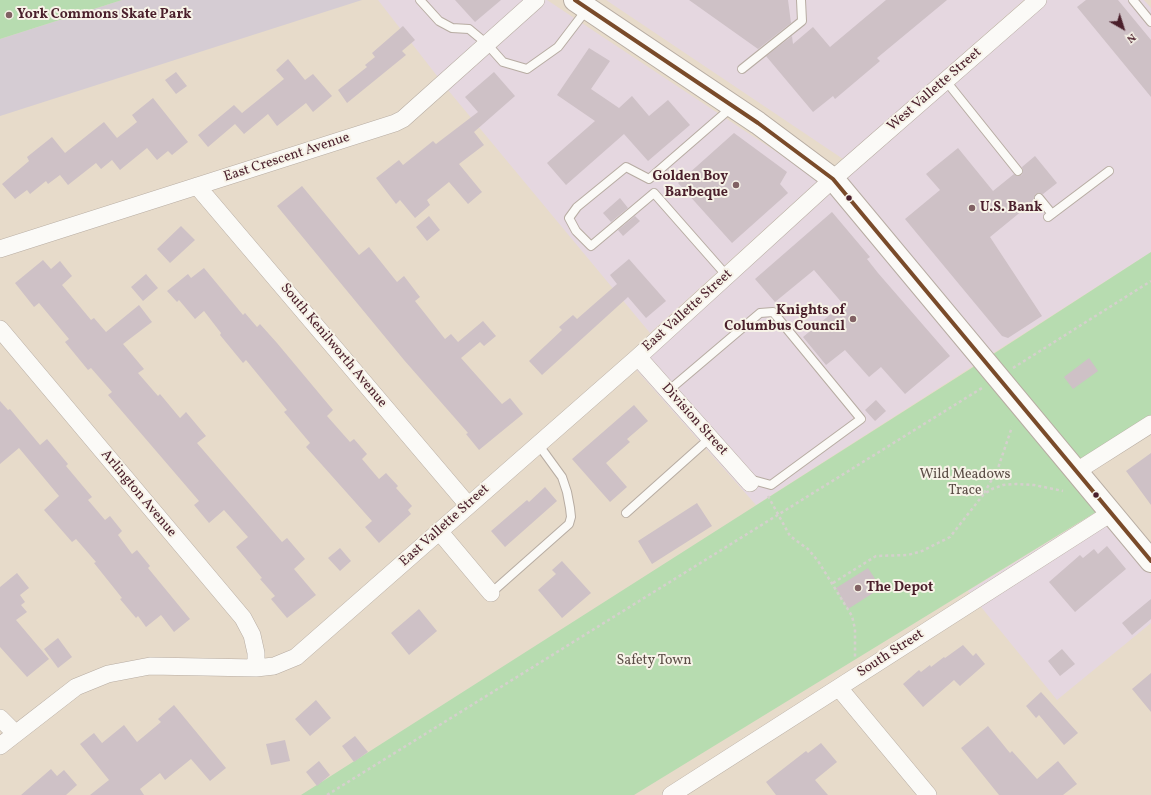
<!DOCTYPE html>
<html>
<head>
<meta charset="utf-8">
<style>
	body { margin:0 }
	#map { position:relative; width:1151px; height:795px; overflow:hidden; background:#e7dbca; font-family:Vollkorn,serif }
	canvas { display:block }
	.north { position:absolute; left:1103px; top:8px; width:40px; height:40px; -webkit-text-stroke:3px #f7f3e8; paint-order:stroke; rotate:141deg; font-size:11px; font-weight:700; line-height:16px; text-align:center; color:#4a1f2b }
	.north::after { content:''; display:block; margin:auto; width:14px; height:18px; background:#4a1f2b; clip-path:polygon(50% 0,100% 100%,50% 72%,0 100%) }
</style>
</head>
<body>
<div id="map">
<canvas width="1151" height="795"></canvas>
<div class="north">N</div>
</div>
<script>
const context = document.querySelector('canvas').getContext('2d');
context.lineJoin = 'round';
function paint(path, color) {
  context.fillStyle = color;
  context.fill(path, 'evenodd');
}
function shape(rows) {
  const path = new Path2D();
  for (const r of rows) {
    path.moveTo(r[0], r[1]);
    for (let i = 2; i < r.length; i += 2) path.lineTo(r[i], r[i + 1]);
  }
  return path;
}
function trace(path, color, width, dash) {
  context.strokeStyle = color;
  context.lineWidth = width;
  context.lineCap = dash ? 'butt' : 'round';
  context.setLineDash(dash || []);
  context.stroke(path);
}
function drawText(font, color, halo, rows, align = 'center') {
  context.font = font + ' Vollkorn,serif';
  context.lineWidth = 4;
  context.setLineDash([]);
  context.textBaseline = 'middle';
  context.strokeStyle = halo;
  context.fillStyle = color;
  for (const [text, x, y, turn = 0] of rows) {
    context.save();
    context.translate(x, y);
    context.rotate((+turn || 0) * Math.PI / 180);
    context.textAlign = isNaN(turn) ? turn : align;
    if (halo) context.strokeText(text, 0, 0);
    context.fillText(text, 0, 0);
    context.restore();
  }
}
const built = shape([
	[378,0,547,0,819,180,650,333,448,90],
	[606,0,1024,0,843,159],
	[1043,0,1144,0,1151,8,1151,252,756,505,633,366],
	[1097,512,1151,575,1151,623,1057,700,968,591]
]);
const industrial = shape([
	[122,0,362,0,0,116,0,39]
]);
const green = shape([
	[0,0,122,0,0,39],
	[1151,252,1151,416,1063,471,1096,512,634,795,301,795,967,371]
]);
const building = shape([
	[455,0,501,0,475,22],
	[689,0,788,0,791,23,758,49],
	[886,0,947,0,877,58,880,61,835,99,833,96,813,112,766,56,792,36,793,44,813,27,830,47],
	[1086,0,1118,0,1151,40,1151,97,1077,7],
	[403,26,415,40,402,51,406,55,347,103,338,90,367,67,365,65,375,57,372,53],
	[589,48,610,61,591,89,619,108,632,96,649,116,668,100,690,125,648,161,624,134,566,185,547,163,595,121,557,95],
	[288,59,305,80,313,74,332,96,313,112,306,103,277,126,268,114,244,134,235,124,208,147,198,135,234,105,242,113,284,79,276,70],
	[176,72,187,86,176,94,165,80],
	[494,72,515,96,474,132,484,145,459,164,482,192,468,204,449,182,427,200,430,205,415,218,400,200,396,204,376,178,399,160,403,165,433,141,436,144,478,112,465,97],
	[153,98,188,142,172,155,168,151,157,160,147,148,120,170,112,160,101,169,96,163,68,185,60,175,48,184,46,181,30,194,27,190,15,199,2,184,29,161,27,157,52,137,65,153,104,122,117,138,137,122,132,115],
	[734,133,787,172,780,184,788,193,732,243,678,183],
	[958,148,993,191,1014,174,1018,176,1022,175,1023,171,1022,167,1035,156,1057,183,1043,194,1039,193,1035,194,1034,201,990,237,1042,316,1008,338,1002,336,905,219,940,190,926,174],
	[302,186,359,255,369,247,397,282,404,276,420,297,415,301,445,339,451,334,458,342,483,321,496,336,484,346,480,342,461,358,502,404,510,398,523,414,479,450,466,434,468,433,404,360,277,206],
	[620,198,628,208,611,222,603,213],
	[832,212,870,257,867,259,878,273,950,356,905,394,881,367,869,377,845,350,826,365,803,337,843,304,814,270,775,302,755,279],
	[429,216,440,230,427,241,416,227],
	[635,216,640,221,623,236,618,230],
	[181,226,195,240,170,263,157,249],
	[629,259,666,301,646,318,628,297,542,375,529,361,562,330,559,327,573,315,577,319,617,284,610,275],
	[43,260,51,269,60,261,72,276,62,285,91,320,94,318,106,332,139,305,152,322,123,344,144,369,138,373,158,396,160,394,180,418,186,412,206,436,197,443,282,542,287,538,305,559,294,569,316,595,287,618,271,599,275,596,260,579,262,578,236,547,248,537,224,510,209,523,194,505,199,501,108,395,112,392,91,368,88,370,65,342,69,339,39,303,34,307,15,283],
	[204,268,243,315,245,313,257,327,260,324,277,343,333,410,327,416,350,442,354,439,367,454,362,459,379,479,386,473,398,486,396,488,412,506,408,510,411,514,379,543,365,527,372,521,306,447,310,443,284,412,287,410,246,360,243,363,220,335,221,333,204,311,195,319,179,300,177,302,167,291,188,274,191,278],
	[146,274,158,288,143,301,131,287],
	[1089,358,1098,371,1073,389,1064,377],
	[876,400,886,411,875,421,865,410],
	[0,401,8,410,10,409,40,445,47,439,68,464,66,466,92,497,88,500,105,520,110,516,122,531,118,535,132,554,137,550,150,566,148,568,190,619,174,632,161,615,146,627,138,616,136,618,120,599,122,598,94,563,96,562,76,539,72,542,44,510,59,496,19,448,0,464],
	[634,405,648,421,627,439,630,442,606,463,627,487,610,502,572,459],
	[1151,453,1151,505,1126,471],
	[545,487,557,501,505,547,491,531,527,500,529,502],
	[697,503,712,526,652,564,638,541],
	[1107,546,1126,569,1075,612,1049,582,1080,555,1083,558,1094,549,1098,554],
	[340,548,351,561,340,571,328,558],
	[562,561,591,593,562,618,538,590,556,574,552,570],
	[868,568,881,588,848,609,836,588],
	[17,573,29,588,20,595,25,602,21,605,27,612,16,620,49,659,27,677,0,647,0,587],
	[1151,599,1151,619,1132,635,1122,623],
	[419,609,437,631,409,655,391,633],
	[58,638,72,657,58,668,44,649],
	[963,645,973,656,976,653,985,664,960,686,954,680,923,707,903,684,919,670,921,672,930,665,931,667,944,657,945,658],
	[1062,649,1075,664,1060,676,1048,661],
	[1151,673,1151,712,1132,689],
	[1041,692,1078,733,1064,745,1039,715,1036,718,1026,706],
	[316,700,331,718,310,736,295,719],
	[174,705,226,768,210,781,191,759,165,780,160,773,140,789,144,795,90,795,109,780,80,744,94,733,102,743,124,725,137,742,161,722,158,719],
	[988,726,1010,753,1012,751,1037,779,1058,761,1077,784,1063,795,999,795,961,748],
	[355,736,368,752,354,762,342,746],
	[285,740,290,761,271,765,266,744],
	[821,743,837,762,815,780,828,795,776,795,766,782,806,751,808,753],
	[319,761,330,775,317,786,306,772],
	[51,769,57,776,64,770,77,785,66,795,21,795]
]);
const path = shape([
	[1013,368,1151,281],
	[984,493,997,471,1012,427],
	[768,496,790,536,808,549,818,561,852,616,855,629,855,658],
	[833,583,876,556,908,555,922,551,950,537,983,495,992,489,1003,485,1016,484,1034,485,1063,491],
	[327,795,982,388]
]);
const lane = shape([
	[420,0,439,21,452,28,469,29,487,44,503,62,527,69,558,47,587,9],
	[1133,0,1151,22],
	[742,69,802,21,801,0],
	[946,81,1018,171],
	[1039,198,1052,214],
	[1048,217,1109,171],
	[727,276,654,193,591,246,576,231,569,218,577,207,626,167,649,179,732,107],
	[668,391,760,313,773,312,861,419,771,485,749,479],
	[626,513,710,438],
	[491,593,569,524,571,517,570,508,567,492,562,477,538,444]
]);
const street = shape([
	[197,186,468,505],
	[0,249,395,123,403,119,536,0],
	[0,329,243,618,252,635,256,653,256,668],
	[638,357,750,483],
	[1077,471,1151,424],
	[439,531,491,593],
	[839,688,928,795],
	[0,718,15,733],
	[0,746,76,687,108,674,150,666,256,668,274,666,296,657,638,357,833,179,1038,0],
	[671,795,1111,513]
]);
const secondary = shape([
	[575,0,758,123,833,179,1151,561]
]);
const bus1 = shape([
	[575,0,758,123,833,179,1151,561]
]);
const markers = [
	[9,15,4,"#816163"],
	[736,185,4,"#816163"],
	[849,198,3.5,"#4a1f2b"],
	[972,208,4,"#816163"],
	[853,319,4,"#816163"],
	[1096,495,3.5,"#4a1f2b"],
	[858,588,4,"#816163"]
];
const poiNames = [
	["York Commons Skate Park",17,15],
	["Golden Boy",728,177,"right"],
	["Barbeque",728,193,"right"],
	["U.S. Bank",980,208],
	["Knights of",845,311,"right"],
	["Columbus Council",845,327,"right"],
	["The Depot",866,588]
];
const streetNames = [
	["West Vallette Street",935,90,-41],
	["East Crescent Avenue",287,158,-18],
	["East Vallette Street",688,311,-42],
	["South Kenilworth Avenue",333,346,50],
	["Division Street",694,420,48],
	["Arlington Avenue",138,494,50],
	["East Vallette Street",445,526,-42],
	["South Street",891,654,-33]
];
const parkNames = [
	["Wild Meadows",965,475],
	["Trace",965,491],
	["Safety Town",654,661]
];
paint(built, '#e5d7e0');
paint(industrial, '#d5ccd3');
paint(green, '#b7dcb0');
paint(building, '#cec1c6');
trace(lane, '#b7aca2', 10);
trace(street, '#b7aca2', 18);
trace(secondary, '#b7aca2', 24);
trace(path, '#d5d0cd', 2.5, [3, 3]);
trace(lane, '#fbfaf7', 8);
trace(street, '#fbfaf7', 17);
trace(secondary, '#fbfaf7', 22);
trace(bus1, '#7a4b2a', 4);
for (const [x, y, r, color] of markers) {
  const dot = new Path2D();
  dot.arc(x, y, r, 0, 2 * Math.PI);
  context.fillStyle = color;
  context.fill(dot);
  trace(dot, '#f7f3e8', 1.5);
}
drawText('bold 14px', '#4a1f2b', '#f7f3e8', poiNames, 'left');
drawText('14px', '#4a1f2b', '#f7f3e8', streetNames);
drawText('14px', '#5c4e47', '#f7f3e8', parkNames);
</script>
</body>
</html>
